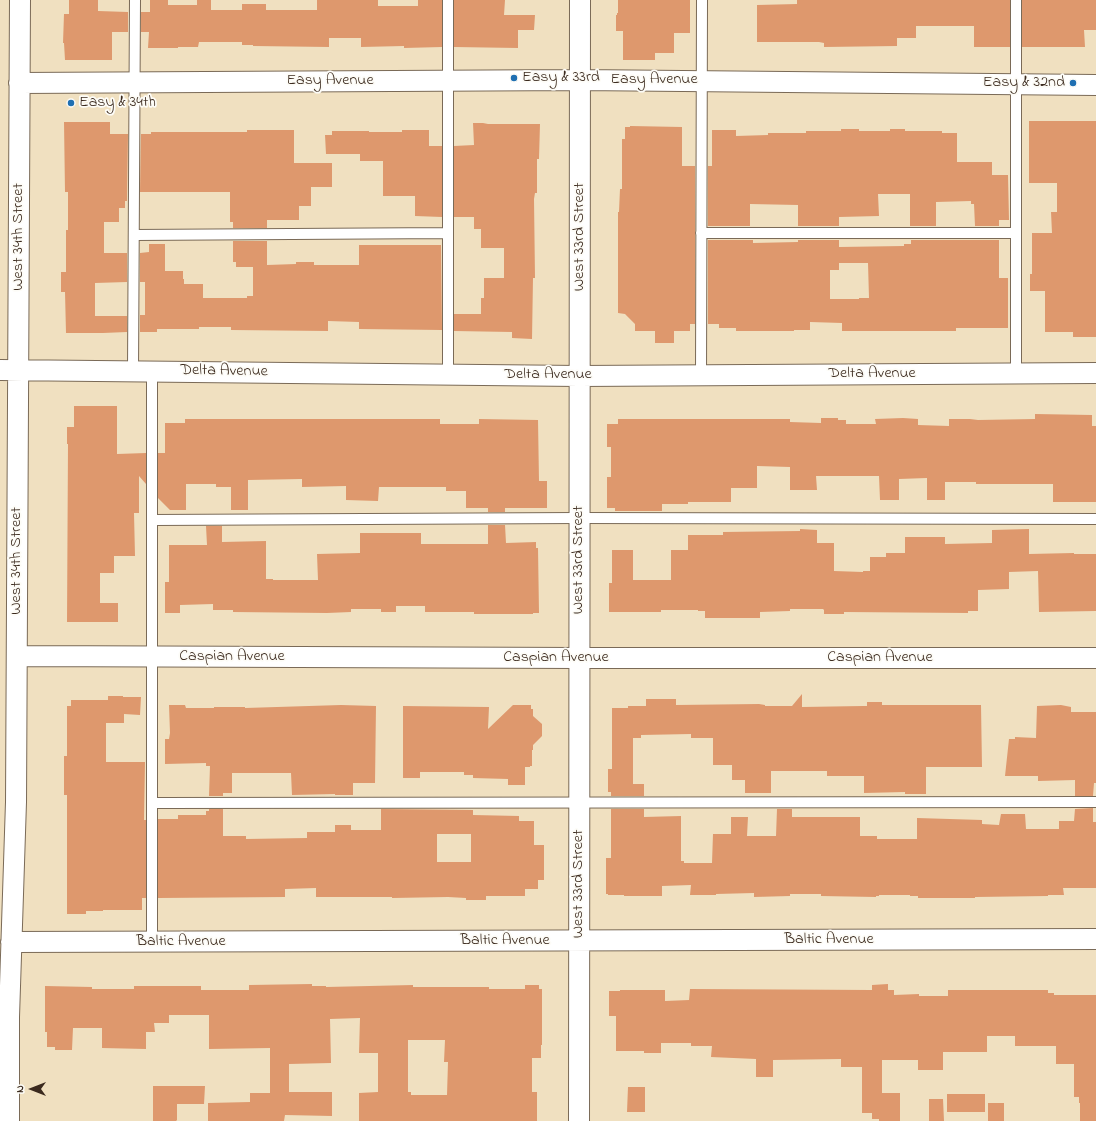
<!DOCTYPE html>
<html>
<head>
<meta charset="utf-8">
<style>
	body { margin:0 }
	#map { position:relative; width:1096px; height:1121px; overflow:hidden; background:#f0e0c0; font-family:"Indie Flower",sans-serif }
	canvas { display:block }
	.north { position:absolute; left:12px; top:1069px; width:40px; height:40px; -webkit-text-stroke:3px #fdfcf7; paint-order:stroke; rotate:270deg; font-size:11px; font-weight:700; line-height:16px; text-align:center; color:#3b2a1e }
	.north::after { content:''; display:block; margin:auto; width:14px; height:18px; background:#3b2a1e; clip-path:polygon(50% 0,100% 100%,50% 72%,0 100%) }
</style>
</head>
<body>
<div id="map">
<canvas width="1096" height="1121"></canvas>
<div class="north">N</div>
</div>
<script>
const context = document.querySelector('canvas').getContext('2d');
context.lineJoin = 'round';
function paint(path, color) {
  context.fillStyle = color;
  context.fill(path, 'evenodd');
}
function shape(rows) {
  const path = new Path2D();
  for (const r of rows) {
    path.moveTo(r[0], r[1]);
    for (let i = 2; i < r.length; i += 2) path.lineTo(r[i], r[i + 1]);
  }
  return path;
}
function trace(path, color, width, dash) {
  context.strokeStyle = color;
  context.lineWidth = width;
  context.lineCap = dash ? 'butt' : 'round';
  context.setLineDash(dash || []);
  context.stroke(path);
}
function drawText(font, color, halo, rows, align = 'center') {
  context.font = font + ' "Indie Flower",sans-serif';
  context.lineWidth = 3.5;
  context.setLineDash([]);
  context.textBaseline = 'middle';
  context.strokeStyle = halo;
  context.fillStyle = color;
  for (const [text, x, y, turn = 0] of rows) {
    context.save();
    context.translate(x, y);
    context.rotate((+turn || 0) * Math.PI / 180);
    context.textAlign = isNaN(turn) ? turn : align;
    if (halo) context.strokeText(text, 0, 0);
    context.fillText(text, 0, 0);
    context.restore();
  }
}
const building = shape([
	[69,0,98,0,98,11,128,12,128,32,112,32,112,60,65,60,64,43,63,43,64,14,69,14],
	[150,0,168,0,168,5,197,5,197,0,211,0,211,10,242,10,242,4,266,4,266,10,317,10,317,0,378,0,378,6,418,6,418,0,442,0,442,47,404,48,404,46,361,47,361,38,329,38,329,47,253,46,253,45,242,45,242,42,199,42,198,47,178,47,178,48,148,48,149,32,141,32,141,12,150,12],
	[454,0,505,0,504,15,535,15,534,30,518,30,518,48,454,47],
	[618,0,690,0,690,33,674,33,674,53,655,53,655,60,623,60,623,31,616,31,616,15,617,15,617,13,618,13],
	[797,0,1010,0,1010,47,974,47,974,26,916,26,916,38,897,38,897,46,824,47,824,43,819,42,757,42,757,5,797,4],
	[1022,0,1096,0,1096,30,1084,30,1085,47,1022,47],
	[1029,121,1096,121,1096,337,1073,337,1073,332,1045,332,1045,291,1030,291,1030,274,1032,274,1032,233,1052,233,1051,212,1057,212,1057,183,1029,183],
	[64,122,110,122,110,134,128,134,127,201,125,201,125,208,119,208,119,222,104,222,104,253,127,253,127,282,95,283,95,316,127,316,127,332,103,333,66,333,65,292,61,292,61,272,66,272,66,230,68,230,68,192,65,192],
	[473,123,483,123,488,124,540,124,539,159,537,159,537,193,535,193,534,199,535,278,533,278,532,339,512,338,512,332,454,331,454,314,481,314,481,298,484,298,484,278,504,278,504,248,481,248,481,229,474,229,474,217,454,217,454,146,474,145],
	[630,126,682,127,682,166,695,166,695,324,690,324,690,331,674,331,674,343,655,343,655,331,635,331,635,324,625,314,618,313,618,212,619,212,620,189,622,189,622,139,625,139,625,127,630,127],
	[841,129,859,129,859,131,890,131,890,129,905,129,905,131,942,131,942,133,957,133,957,162,992,162,992,175,1008,175,1009,220,999,220,999,226,975,226,974,204,971,204,971,201,936,202,936,226,910,226,910,194,878,194,879,216,839,217,839,226,798,226,798,205,750,204,750,226,708,226,708,166,712,166,712,130,736,130,736,136,768,135,768,133,806,133,806,131,841,131],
	[247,130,294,130,294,163,332,163,332,187,311,187,311,206,299,206,299,220,267,220,267,228,233,228,233,222,230,222,230,192,140,192,141,134,151,134,151,132,247,132],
	[402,130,429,130,429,146,442,146,442,217,415,216,415,196,383,196,383,161,360,161,360,154,326,154,325,135,332,135,332,131,369,131,369,132,402,132],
	[708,240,753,240,753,243,798,242,798,240,839,240,839,247,904,246,904,244,911,244,911,240,999,240,999,278,1008,278,1008,328,956,328,956,331,842,331,842,323,810,322,810,330,794,330,794,331,736,331,736,328,719,328,719,324,708,324],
	[839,263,868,263,869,298,859,298,859,299,830,299,830,270,839,270],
	[233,241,267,241,267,265,296,264,296,262,314,262,314,265,359,265,359,245,441,245,442,330,359,329,359,322,328,321,328,331,231,330,231,327,199,327,199,329,157,329,157,332,140,332,140,315,145,315,145,282,140,282,140,253,149,252,149,244,165,244,165,271,183,271,183,279,184,279,184,284,203,284,203,298,247,298,247,296,253,296,253,267,236,267,236,262,233,262],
	[74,406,117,406,117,454,146,453,146,484,139,476,139,513,134,513,135,556,114,556,114,573,100,573,100,603,118,603,118,622,67,622,68,444,67,444,67,427,74,427],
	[1035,414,1092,415,1092,426,1096,426,1096,502,1053,502,1053,484,976,484,976,482,945,482,945,500,927,500,927,478,899,479,899,500,880,500,879,476,816,476,817,490,790,490,790,467,757,466,757,488,731,488,731,502,688,502,688,504,662,504,662,511,615,511,615,508,607,508,607,477,611,477,611,447,607,447,607,424,618,424,618,419,790,419,790,422,821,423,821,418,838,418,838,420,846,420,846,424,876,424,875,419,903,418,918,419,918,425,949,426,949,419,970,419,978,420,1035,419],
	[185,419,440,419,440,424,479,424,479,419,538,420,539,481,547,481,547,508,505,508,505,512,488,512,488,508,466,508,466,491,446,491,446,487,379,487,378,501,346,500,346,486,302,487,302,479,248,480,248,510,231,510,231,487,216,487,216,484,186,484,186,510,170,510,158,498,158,453,165,453,165,423,185,423],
	[488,525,505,525,506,543,536,542,536,548,538,548,539,613,533,613,533,614,474,614,474,612,425,612,425,606,396,606,396,612,381,612,381,609,351,609,351,612,327,613,233,612,233,610,213,610,213,604,180,605,180,613,165,613,165,582,169,582,169,545,207,545,206,526,222,526,222,542,266,541,266,579,273,579,273,580,318,580,317,554,360,553,360,533,421,533,421,544,488,544],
	[800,529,817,530,817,543,834,543,834,571,863,572,863,571,870,571,870,557,886,557,886,553,905,553,905,537,945,537,945,544,992,543,992,530,1029,529,1029,554,1074,553,1074,554,1096,554,1096,611,1039,612,1038,571,1009,572,1009,589,978,590,978,611,968,611,968,613,844,612,844,614,824,614,824,610,823,609,790,609,790,611,760,612,760,618,705,618,705,611,698,611,698,610,661,610,661,612,609,612,609,583,612,583,612,550,633,550,633,580,671,580,671,550,688,550,688,535,723,535,723,532,800,531],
	[802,694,802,707,863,706,867,706,867,702,882,702,882,705,981,705,982,767,926,767,926,794,905,794,905,792,864,793,864,776,827,776,827,771,771,771,771,793,745,793,745,780,732,780,732,765,713,765,713,738,691,738,691,734,641,735,641,738,633,738,633,784,644,784,644,796,611,796,611,792,608,792,608,769,612,769,612,708,628,708,628,706,646,706,646,699,676,699,676,705,759,704,765,705,765,706,792,706],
	[108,696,123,696,123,697,141,697,140,715,124,714,124,723,106,723,106,762,145,762,144,820,146,820,146,898,142,898,142,910,103,910,103,911,86,911,86,914,67,914,67,795,64,795,64,756,67,756,67,706,71,706,71,700,108,700],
	[169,705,185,705,186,708,214,708,214,707,245,707,245,708,341,705,376,706,375,783,353,783,353,795,335,795,335,794,292,795,291,773,232,773,232,793,223,793,223,796,209,796,210,766,206,766,206,763,165,764,165,739,169,739,170,733],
	[513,705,531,705,531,709,533,709,533,716,542,724,542,736,533,745,533,750,532,750,532,766,530,766,530,767,525,767,525,785,508,785,508,779,473,778,473,775,464,775,464,772,420,772,420,778,403,778,403,706,489,707,488,729],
	[1061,705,1071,707,1071,712,1096,712,1096,783,1094,783,1093,796,1075,796,1075,780,1038,781,1038,776,1005,776,1009,739,1015,739,1015,737,1036,738,1037,706],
	[1093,808,1093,822,1096,822,1096,888,1063,888,1064,895,1048,895,1048,896,975,897,975,898,918,898,918,896,910,896,910,895,879,895,879,896,876,896,876,897,821,896,821,894,790,894,790,896,754,897,754,893,716,894,716,895,690,895,691,885,662,886,662,896,624,896,624,895,608,895,608,894,606,894,606,858,611,858,611,809,644,809,644,817,681,816,681,861,684,861,684,863,712,863,713,834,731,834,731,817,748,817,747,836,776,836,777,809,792,809,792,817,860,817,860,836,877,836,877,839,917,839,917,818,982,820,982,824,999,825,1001,814,1025,814,1026,829,1059,829,1059,821,1074,821,1075,809],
	[209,809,223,809,223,836,246,836,246,839,307,838,307,832,335,832,335,825,351,825,351,830,381,830,381,809,473,810,473,815,519,816,519,821,534,821,534,845,544,845,544,880,538,880,538,889,525,889,525,896,486,896,486,900,466,900,466,898,448,897,392,898,392,897,316,897,316,888,285,889,285,897,158,898,158,819,178,819,178,815,206,815,206,811,209,811],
	[437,834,471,834,471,862,437,862],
	[312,984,312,986,326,986,326,987,413,985,413,987,489,987,489,989,525,989,525,985,539,985,539,989,542,989,542,1045,541,1045,541,1058,532,1058,532,1092,537,1092,537,1121,359,1121,359,1093,378,1092,378,1053,359,1053,360,1018,330,1019,331,1063,289,1064,289,1092,332,1092,332,1116,285,1115,284,1121,208,1121,208,1103,250,1102,250,1093,270,1093,270,1048,209,1049,209,1015,169,1015,169,1023,154,1023,155,1032,146,1032,146,1049,102,1048,102,1028,73,1028,72,1050,55,1050,55,1047,47,1047,47,1032,45,1032,45,986,92,987,92,989,134,989,134,986,201,986,201,990,249,990,249,985],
	[408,1040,445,1040,444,1062,448,1062,447,1095,411,1095,411,1092,408,1092],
	[888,984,888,990,894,990,894,995,919,994,919,996,948,996,948,990,1048,990,1048,993,1054,993,1054,995,1096,995,1096,1121,1080,1121,1080,1103,1079,1103,1079,1097,1074,1097,1074,1064,1056,1064,1056,1046,1015,1046,1015,1036,987,1036,987,1052,943,1052,943,1070,918,1070,918,1060,882,1060,882,1093,900,1093,900,1121,879,1121,879,1119,872,1119,872,1113,862,1113,862,1067,841,1067,841,1059,773,1060,773,1077,756,1077,756,1059,711,1057,712,1046,691,1046,691,1043,661,1043,661,1053,644,1053,644,1051,616,1051,616,1016,609,1016,609,991,620,991,620,990,665,990,665,1001,689,1000,690,989,872,990,872,985],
	[153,1086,205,1086,204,1104,177,1104,177,1120,176,1121,153,1121],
	[628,1087,645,1087,645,1112,627,1112],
	[947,1094,985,1094,985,1112,947,1112],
	[929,1099,943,1099,944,1121,929,1121],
	[988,1103,1004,1103,1004,1121,988,1121]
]);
const service = shape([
	[448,0,448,374],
	[701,233,1016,233],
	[134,235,448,233],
	[133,371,135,0],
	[1016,374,1016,0],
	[701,375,702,0],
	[152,520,579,518,1096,519],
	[152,803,1096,802],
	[152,942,152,371]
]);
const minor = shape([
	[19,83,580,80,1096,85],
	[0,370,579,376,1096,373],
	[17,656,579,658,1096,658],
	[11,942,1096,939],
	[9,1121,9,1017,16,802,20,0],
	[579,1121,580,0]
]);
const markers = [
	[514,78,4,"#1f6fb2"],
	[1073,83,4,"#1f6fb2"],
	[71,103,4,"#1f6fb2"]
];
const poiNames = [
	["Easy & 33rd",522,78],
	["Easy & 32nd",1065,83,"right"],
	["Easy & 34th",79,103]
];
const streetNames = [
	["Easy Avenue",654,80],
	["Easy Avenue",330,81],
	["West 34th Street",19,237,-90],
	["West 33rd Street",580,237,-90],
	["Delta Avenue",224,372,1],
	["Delta Avenue",872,374],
	["Delta Avenue",548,375],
	["West 33rd Street",579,560,-90],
	["West 34th Street",17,561,-90],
	["Caspian Avenue",232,657],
	["Caspian Avenue",556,658],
	["Caspian Avenue",880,658],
	["West 33rd Street",579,884,-90],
	["Baltic Avenue",829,940],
	["Baltic Avenue",505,941],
	["Baltic Avenue",181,942]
];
paint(building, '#de986d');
trace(service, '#7a6a57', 12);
trace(minor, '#7a6a57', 22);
trace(service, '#fff', 10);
trace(minor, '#fff', 20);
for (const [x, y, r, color] of markers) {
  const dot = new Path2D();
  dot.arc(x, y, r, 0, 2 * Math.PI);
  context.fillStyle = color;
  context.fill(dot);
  trace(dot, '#fdfcf7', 1.5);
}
drawText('16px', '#3b2a1e', '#fdfcf7', poiNames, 'left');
drawText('16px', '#3b2a1e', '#fdfcf7', streetNames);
</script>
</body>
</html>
